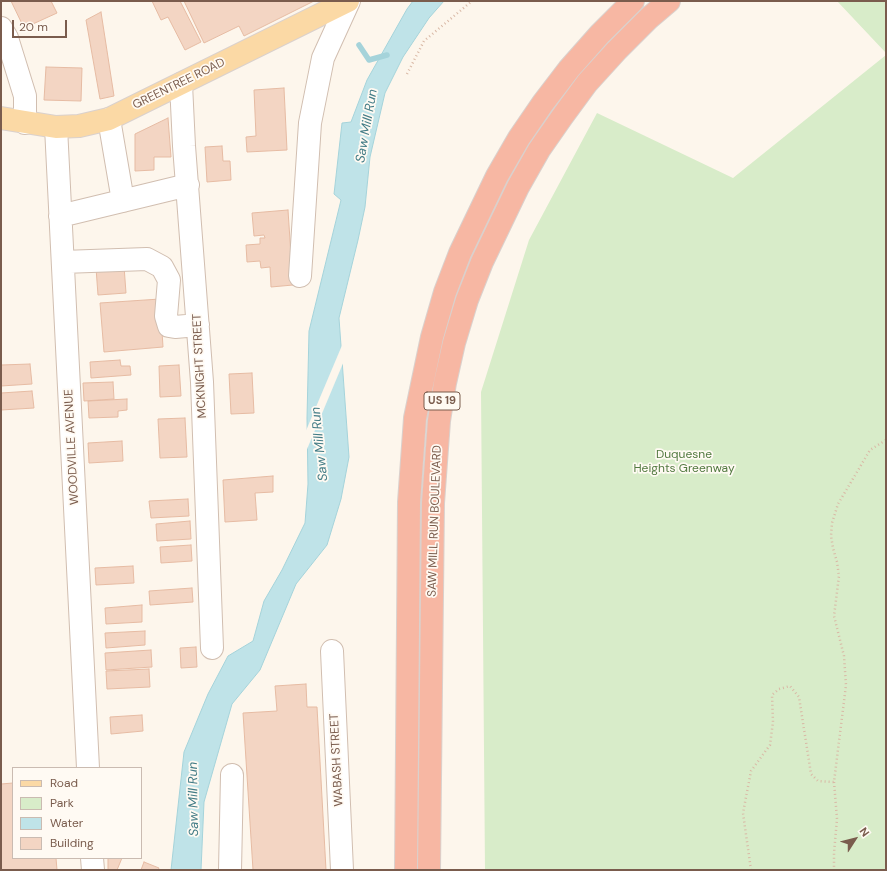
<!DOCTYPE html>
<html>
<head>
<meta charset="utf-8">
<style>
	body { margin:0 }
	#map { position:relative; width:887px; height:871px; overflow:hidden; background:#fdf6ec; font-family:"DM Sans",sans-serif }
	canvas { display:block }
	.frame { position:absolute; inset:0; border:2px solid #7a5c4d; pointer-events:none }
	.legend { position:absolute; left:12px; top:767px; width:130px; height:92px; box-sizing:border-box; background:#fffaf3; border:1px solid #cabbb1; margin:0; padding:5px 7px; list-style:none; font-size:12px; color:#7a5c4d }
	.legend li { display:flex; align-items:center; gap:8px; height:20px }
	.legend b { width:20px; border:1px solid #cabbb1 }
	.north { position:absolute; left:835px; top:819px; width:40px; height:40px; -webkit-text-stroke:3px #fffaf3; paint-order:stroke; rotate:54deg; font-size:11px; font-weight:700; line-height:16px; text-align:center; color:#7a5c4d }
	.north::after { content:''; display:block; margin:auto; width:14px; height:18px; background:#7a5c4d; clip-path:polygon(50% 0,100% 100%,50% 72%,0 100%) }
	.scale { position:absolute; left:12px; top:20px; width:55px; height:18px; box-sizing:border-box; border:2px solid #7a5c4d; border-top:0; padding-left:5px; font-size:12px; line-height:14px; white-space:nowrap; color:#7a5c4d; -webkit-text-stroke:3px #fffaf3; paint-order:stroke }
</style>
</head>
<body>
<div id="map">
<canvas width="887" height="871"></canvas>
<div class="frame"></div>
<ul class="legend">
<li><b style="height:5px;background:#fbd9a5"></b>Road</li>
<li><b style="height:11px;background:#d8ecc9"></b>Park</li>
<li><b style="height:11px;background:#bfe3e8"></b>Water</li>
<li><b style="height:11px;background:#f3d5c3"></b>Building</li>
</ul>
<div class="north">N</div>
<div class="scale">20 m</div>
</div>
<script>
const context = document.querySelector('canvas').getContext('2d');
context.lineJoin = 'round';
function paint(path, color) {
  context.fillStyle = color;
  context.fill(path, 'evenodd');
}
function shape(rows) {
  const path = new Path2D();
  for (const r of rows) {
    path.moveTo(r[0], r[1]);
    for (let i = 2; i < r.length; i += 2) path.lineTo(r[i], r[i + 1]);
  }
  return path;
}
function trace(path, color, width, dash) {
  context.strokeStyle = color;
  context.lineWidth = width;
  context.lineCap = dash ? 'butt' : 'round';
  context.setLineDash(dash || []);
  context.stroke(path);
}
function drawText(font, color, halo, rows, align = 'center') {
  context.font = font + ' "DM Sans",sans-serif';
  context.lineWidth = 3.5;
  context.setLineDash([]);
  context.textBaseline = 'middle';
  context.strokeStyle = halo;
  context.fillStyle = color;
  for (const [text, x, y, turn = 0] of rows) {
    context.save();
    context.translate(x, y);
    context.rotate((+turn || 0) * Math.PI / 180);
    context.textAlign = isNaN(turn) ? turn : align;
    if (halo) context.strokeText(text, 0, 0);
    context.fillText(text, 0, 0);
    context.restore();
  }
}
const green = shape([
	[837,1,886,1,886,53],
	[886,55,886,870,485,870,481,392,529,240,597,113,733,178]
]);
const water = shape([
	[413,1,444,1,429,18,403,57,385,93,370,157,365,207,358,240,339,318,349,457,341,499,327,545,296,584,260,670,232,704,204,802,201,870,171,870,184,752,208,694,228,656,253,641,264,601,282,570,305,523,308,484,307,418,309,331,341,200,334,194,342,123,351,122,367,80,407,9,413,1]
]);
const pier = shape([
	[343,343,344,361,305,454,305,433]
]);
const stream = shape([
	[359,45,369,60,387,55]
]);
const building = shape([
	[11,1,51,1,57,13,24,28,11,1],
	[152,1,180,1,201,42,185,50,168,17,161,20,152,1],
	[184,1,314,1,244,36,239,26,204,43,184,1],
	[101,12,114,96,100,99,86,20,101,12],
	[46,67,82,68,81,101,44,100,46,67],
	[284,88,287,150,247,152,246,137,256,136,254,90,284,88],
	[168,118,171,157,154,157,154,170,135,171,135,134,168,118],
	[222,146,223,161,230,161,231,180,207,182,205,147,222,146],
	[288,210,293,285,271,287,270,267,261,268,260,261,247,262,246,245,260,244,260,238,265,238,264,235,254,236,252,213,288,210],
	[124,266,126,293,98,295,96,268,124,266],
	[160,299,163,347,104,352,100,303,160,299],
	[120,360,121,366,130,366,131,375,91,378,90,362,120,360],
	[30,364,32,384,1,386,1,365,30,364],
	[179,365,181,396,160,397,159,366,179,365],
	[252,373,254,413,231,414,229,374,252,373],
	[113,382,114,399,84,401,83,383,113,382],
	[32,391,34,408,1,410,1,393,32,391],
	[127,399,127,410,118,411,118,417,89,418,88,401,127,399],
	[185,418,187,457,160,458,158,419,185,418],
	[122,441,123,461,89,463,88,443,122,441],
	[273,476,273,492,255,493,257,520,225,522,223,480,273,476],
	[188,499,189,516,151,518,149,501,188,499],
	[190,521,191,539,157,541,156,524,190,521],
	[191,545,192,561,161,563,160,547,191,545],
	[133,566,134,583,96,585,95,568,133,566],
	[192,588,193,602,150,605,149,591,192,588],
	[142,605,142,622,106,624,105,608,142,605],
	[145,631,145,645,106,648,105,633,145,631],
	[196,647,197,667,181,668,180,648,196,647],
	[151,650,152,667,106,670,105,653,151,650],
	[149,669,150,687,107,689,106,671,149,669],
	[306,684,307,707,317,707,326,870,253,870,243,713,277,711,275,686,306,684],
	[142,715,143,731,111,734,110,717,142,715],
	[13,783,13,858,56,858,57,870,1,870,1,784,13,783],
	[108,858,122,858,117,870,108,870,108,858],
	[144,862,159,868,158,870,141,870,144,862]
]);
const path = shape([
	[407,74,424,41,472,1],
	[834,782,837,819,834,853,834,870],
	[751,870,743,813,751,771,770,745,773,722,772,695,779,689,790,686,799,697,811,774,818,781,834,782,846,685,844,656,834,616,839,576,837,562,833,548,831,536,832,523,838,504,870,450,886,440]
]);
const minor = shape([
	[1,28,7,38,25,96,25,123],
	[181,84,184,146,202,382,212,648],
	[109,119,123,201],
	[56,127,88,768],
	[60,216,188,185],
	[63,262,147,259,162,267,169,280,166,316,169,326,175,327,198,325],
	[300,276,310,123,323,58,349,1],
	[332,651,342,870],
	[92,858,93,870],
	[230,870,232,775]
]);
const major = shape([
	[1,118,56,127,79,126,109,119,348,1]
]);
const highway = shape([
	[406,870,409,502,415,418,432,337,445,292,460,253,497,176,519,138,543,103,569,69,600,34,633,1],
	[429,870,433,503,439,421,445,383,454,343,467,300,482,262,518,187,539,150,562,117,587,83,617,50,649,18,669,1]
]);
const shields = [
	[442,401,36]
];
const shieldNames = [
	["US 19",442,401]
];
const streetNames = [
	["GREENTREE ROAD",179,84,-26],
	["MCKNIGHT STREET",200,366,-93],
	["WOODVILLE AVENUE",72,447,-93],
	["SAW MILL RUN BOULEVARD",435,521,-88],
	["WABASH STREET",337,760,-93]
];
const parkNames = [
	["Duquesne",684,455],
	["Heights Greenway",684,469]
];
const waterNames = [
	["Saw Mill Run",367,126,-80],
	["Saw Mill Run",320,444,-96],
	["Saw Mill Run",194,799,-91]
];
paint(green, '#d8ecc9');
paint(water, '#bfe3e8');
trace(water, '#a5d3da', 1);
paint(pier, '#fdf6ec');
trace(stream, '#a5d3da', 5.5);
paint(building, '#f3d5c3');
trace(building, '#e6bba3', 1);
trace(minor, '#d1beb0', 24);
trace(major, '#dad1cd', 24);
trace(highway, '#dad1cd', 24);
trace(path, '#d9b8a5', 2.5, [1, 3]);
trace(minor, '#fff', 22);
trace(major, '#fbd9a5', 22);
trace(highway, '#f7b7a3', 22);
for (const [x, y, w] of shields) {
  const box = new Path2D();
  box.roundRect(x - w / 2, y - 9, w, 18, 3);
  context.fillStyle = '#fffaf3';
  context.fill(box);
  trace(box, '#7a5c4d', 1);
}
drawText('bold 11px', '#7a5c4d', null, shieldNames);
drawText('12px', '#7a5c4d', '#fffaf3', streetNames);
drawText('12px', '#537a41', '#fffaf3', parkNames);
drawText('italic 13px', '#437c86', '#fffaf3', waterNames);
</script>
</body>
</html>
